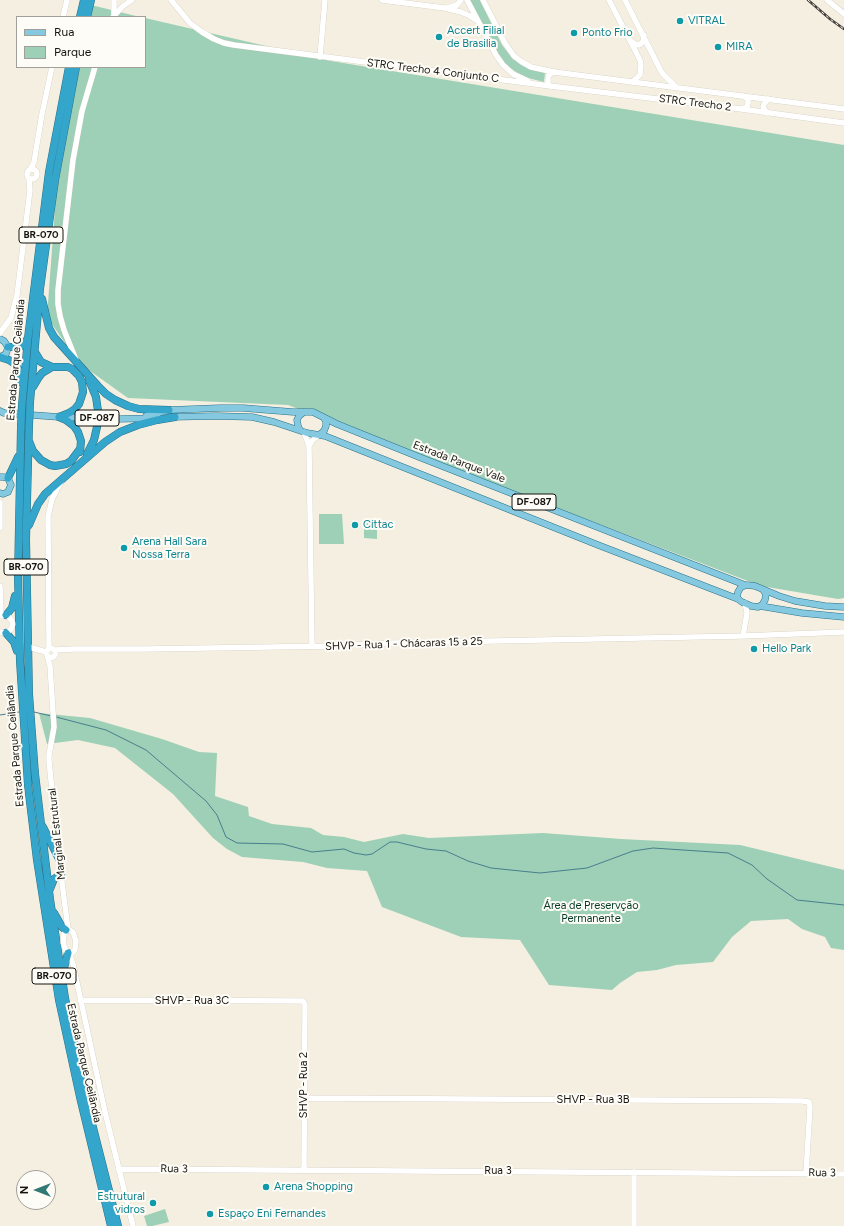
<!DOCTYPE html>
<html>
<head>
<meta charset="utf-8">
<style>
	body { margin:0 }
	#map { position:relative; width:844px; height:1226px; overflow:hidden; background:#f4efe0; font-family:Figtree,sans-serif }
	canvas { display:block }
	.legend { position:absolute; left:16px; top:16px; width:130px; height:52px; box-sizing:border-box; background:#fefcf6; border:1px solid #a19f9a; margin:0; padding:5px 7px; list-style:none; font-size:12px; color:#16140f }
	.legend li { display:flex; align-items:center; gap:8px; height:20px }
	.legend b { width:20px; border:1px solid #a19f9a }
	.north { position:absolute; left:16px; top:1170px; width:40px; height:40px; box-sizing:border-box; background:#fefcf6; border:1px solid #a19f9a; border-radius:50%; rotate:270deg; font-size:11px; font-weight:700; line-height:16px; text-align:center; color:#16140f }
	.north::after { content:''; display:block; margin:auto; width:14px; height:18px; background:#317975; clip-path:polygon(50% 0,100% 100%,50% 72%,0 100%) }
</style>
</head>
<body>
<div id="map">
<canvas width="844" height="1226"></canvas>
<ul class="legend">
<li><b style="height:5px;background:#85c9e0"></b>Rua</li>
<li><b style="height:11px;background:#9dd0b6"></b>Parque</li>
</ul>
<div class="north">N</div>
</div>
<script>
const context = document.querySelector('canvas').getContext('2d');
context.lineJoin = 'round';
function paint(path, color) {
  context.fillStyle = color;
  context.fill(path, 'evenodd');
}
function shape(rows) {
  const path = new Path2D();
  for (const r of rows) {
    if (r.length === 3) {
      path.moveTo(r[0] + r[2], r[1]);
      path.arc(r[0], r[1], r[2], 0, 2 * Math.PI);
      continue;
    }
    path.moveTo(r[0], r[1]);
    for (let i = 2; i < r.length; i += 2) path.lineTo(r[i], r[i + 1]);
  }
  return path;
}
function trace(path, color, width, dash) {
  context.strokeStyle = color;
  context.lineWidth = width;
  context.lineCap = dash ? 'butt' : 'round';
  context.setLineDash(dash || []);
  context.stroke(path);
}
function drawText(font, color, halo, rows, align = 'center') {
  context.font = font + ' Figtree,sans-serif';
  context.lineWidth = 4;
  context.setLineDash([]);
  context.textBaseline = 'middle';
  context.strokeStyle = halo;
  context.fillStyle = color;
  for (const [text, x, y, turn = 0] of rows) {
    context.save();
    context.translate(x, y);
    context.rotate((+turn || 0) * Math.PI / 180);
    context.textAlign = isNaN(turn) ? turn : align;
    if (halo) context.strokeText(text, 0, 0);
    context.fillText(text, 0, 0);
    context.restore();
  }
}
const green = shape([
	[469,0,480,0,502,45,513,59,545,73,544,82,524,77,507,66,495,50],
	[87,4,140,17,84,17],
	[145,18,331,61,844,145,844,598,838,599,761,586,288,405,128,398,79,363,47,317,59,155,75,67,145,67],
	[342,514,344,544,319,544,319,514],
	[364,522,377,522,377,539,364,538],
	[39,713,90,718,162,739,199,752,217,753,215,796,248,807,249,816,272,824,311,828,323,835,344,837,364,842,403,834,429,838,543,833,621,839,740,845,844,870,844,950,831,948,825,937,802,929,788,919,751,921,732,937,713,962,676,965,657,970,637,972,620,983,612,990,549,985,520,940,461,937,382,907,367,871,327,868,303,862,242,857,227,849,213,838,173,794,115,748,78,740,47,744],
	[165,1209,169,1222,152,1226,147,1226,144,1216]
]);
const stream = shape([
	[34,712,51,716],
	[0,715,19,712],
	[56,717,106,730,146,750,206,801,217,815,226,837,237,843,283,844,312,852,344,849,354,853,366,855,372,854,390,842,397,842,426,849,446,851,468,861,491,868,540,873,587,868,633,851,653,848,728,853,752,865,767,879,797,900,844,905]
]);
const secondary = shape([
	[171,0,190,23,202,32,214,39,224,43,234,45,550,86,741,109,844,123],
	[382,0,445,8,461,12,468,15,476,20],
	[467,0,496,55,503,65,513,74,528,81],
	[483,0,505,43,514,56,522,62,531,67,554,72,844,109],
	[609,0,640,60,641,65,640,75,632,82],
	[625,0,662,73,676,87],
	[827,0,844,14],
	[447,8,457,5,461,0],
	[114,16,114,0],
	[63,17,67,0],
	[113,17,123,6,132,0],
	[631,41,635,44,639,45,643,42,644,35],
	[320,57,325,0],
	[550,86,548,84,548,78,549,75,554,72],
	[741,109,747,107,748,103,748,99,743,96],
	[767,113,763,107,764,104,768,99],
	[32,174,5],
	[30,170,34,162,42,114,52,67],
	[0,333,11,318,17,295,30,190,29,179],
	[76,360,64,330,60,316,58,304,58,290,73,160,82,111,95,67],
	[304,432,309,446,312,646],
	[309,446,312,441,319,435],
	[0,502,0,528],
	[0,586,1,615],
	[0,616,6,615,8,616,12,621,13,624,11,629,9,631,6,633,0,632],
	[743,636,844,632],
	[29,647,46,652],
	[51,653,4.5],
	[49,649,48,517,52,499,61,482],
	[55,650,74,649,146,649,334,646,394,643,743,636,747,613,745,603],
	[47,655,50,666,54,727,49,755,49,761,59,859,68,929],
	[68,929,73,932,76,941,75,950,71,954,66,951,63,943,64,934,68,929],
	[69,953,73,964,105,1112,133,1226],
	[80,1000,303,1001,305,1004,304,1170],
	[305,1098,802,1101,809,1102,810,1106,806,1173],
	[118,1169,844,1174],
	[634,1172,634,1226]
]);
const primary = shape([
	[0,339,4,341,8,347,6,354,0,357],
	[0,411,4,413,59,417,118,419,158,418],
	[146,416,169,410,220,408,243,408,293,412,313,412,337,424,419,457,745,585],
	[171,417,217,416,252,417,274,422,307,433,325,436,598,545,738,599],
	[300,430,298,426,297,420,299,416,304,412],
	[319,435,324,431,326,426,326,421,324,418],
	[0,477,3,477,8,478,11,485,8,492,3,494,0,493],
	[763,590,766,594,765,600,762,605,758,607,751,606,742,602,738,599,737,597,738,592,741,587,747,585,755,586,779,596,795,601,825,606,844,607],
	[760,606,802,613,844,617]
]);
const highway = shape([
	[80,17,84,0],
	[87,17,91,0],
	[42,299,49,328,54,337,98,386,106,394,115,400,128,406,139,409,169,410],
	[8,347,19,347,24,344,28,338],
	[35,352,41,362,52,367],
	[0,357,9,360,15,364,18,369,21,382],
	[33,387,39,377,42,373,52,367,68,367,72,369,79,376,82,382,83,392,79,404,75,409,69,413,59,417],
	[30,402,40,289,55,180,76,67],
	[22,405,28,338,49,172,69,67],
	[59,417,66,420,74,426,78,432,81,441,80,452],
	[29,425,26,539,29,694,35,774,50,899,65,998,85,1096,118,1226],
	[21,427,18,576,20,661,28,785,37,860,59,1000,80,1097,111,1226],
	[29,441,33,451,41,460,50,465,55,466,66,464,71,461,80,449],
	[87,454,94,440,99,418,96,397,89,380],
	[8,478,18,457],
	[29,525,38,504,45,494,105,442,120,432,138,425,157,420,175,417],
	[6,615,12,608,15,596],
	[6,633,14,642,17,651],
	[43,827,59,859],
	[50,889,54,879,61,874],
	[54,913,62,927,66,930],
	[63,972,68,953]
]);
const rail = shape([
	[808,0,830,19,844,29]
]);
const highwayBridge = shape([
	[29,425,30,402],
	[21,427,22,405]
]);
const markers = [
	[680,21,4,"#0f9aa8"],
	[574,33,4,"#0f9aa8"],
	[439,37,4,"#0f9aa8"],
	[718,47,4,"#0f9aa8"],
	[355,525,4,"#0f9aa8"],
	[124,548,4,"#0f9aa8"],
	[754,649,4,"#0f9aa8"],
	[266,1187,4,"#0f9aa8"],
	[153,1203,4,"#0f9aa8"],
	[210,1214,4,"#0f9aa8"]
];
const shields = [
	[41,235,44],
	[97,418,44],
	[534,502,44],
	[26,567,44],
	[54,976,44]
];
const shieldNames = [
	["BR-070",41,235],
	["DF-087",97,418],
	["DF-087",534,502],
	["BR-070",26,567],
	["BR-070",54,976]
];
const cultureNames = [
	["VITRAL",688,21],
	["Accert Filial",447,31],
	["de Brasilia",447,44],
	["Ponto Frio",582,33],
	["MIRA",726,47],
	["Cittac",363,525],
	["Arena Hall Sara",132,542],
	["Nossa Terra",132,555],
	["Hello Park",762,649],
	["Arena Shopping",274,1187],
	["Estrutural",145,1197,"right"],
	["vidros",145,1210,"right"],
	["Espaço Eni Fernandes",218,1214]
];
const streetNames = [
	["STRC Trecho 4 Conjunto C",433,71,7],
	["STRC Trecho 2",695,103,7],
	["Estrada Parque Ceilândia",16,360,-85],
	["Estrada Parque Vale",459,462,21],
	["SHVP - Rua 1 - Chácaras 15 a 25",404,644,-2],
	["Estrada Parque Ceilândia",15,746,-95],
	["Marginal Estrutural",57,834,-96],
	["SHVP - Rua 3C",192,1001],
	["Estrada Parque Ceilândia",84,1063,77],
	["SHVP - Rua 2",304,1085,-90],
	["SHVP - Rua 3B",593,1100],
	["Rua 3",174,1169,1],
	["Rua 3",498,1171],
	["Rua 3",822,1173,1]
];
const parkNames = [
	["Área de Preservção",591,906],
	["Permanente",591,919]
];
paint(green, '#9dd0b6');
trace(stream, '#497e8e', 1);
trace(secondary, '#cbc6b8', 6);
trace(primary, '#2a7289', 7);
trace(highway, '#2a7289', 8);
trace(secondary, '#fff', 5.5);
trace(primary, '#85c9e0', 6);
trace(highway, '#34a5cb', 7);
trace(rail, '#424039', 2.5);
trace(rail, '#fefcf6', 1, [3]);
trace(highwayBridge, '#2a7289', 8, []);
trace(highwayBridge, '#34a5cb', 7);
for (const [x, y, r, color] of markers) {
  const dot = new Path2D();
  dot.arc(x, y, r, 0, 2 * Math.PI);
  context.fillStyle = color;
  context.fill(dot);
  trace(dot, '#fefcf6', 1.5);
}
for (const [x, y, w] of shields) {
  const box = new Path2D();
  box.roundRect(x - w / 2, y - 8, w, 16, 3);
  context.fillStyle = '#fefcf6';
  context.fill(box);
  trace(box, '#16140f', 1);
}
drawText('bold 10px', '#16140f', null, shieldNames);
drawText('11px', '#0d838f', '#fefcf6', cultureNames, 'left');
drawText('11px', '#16140f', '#fefcf6', streetNames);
drawText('11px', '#003a26', '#fefcf6', parkNames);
</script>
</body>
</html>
